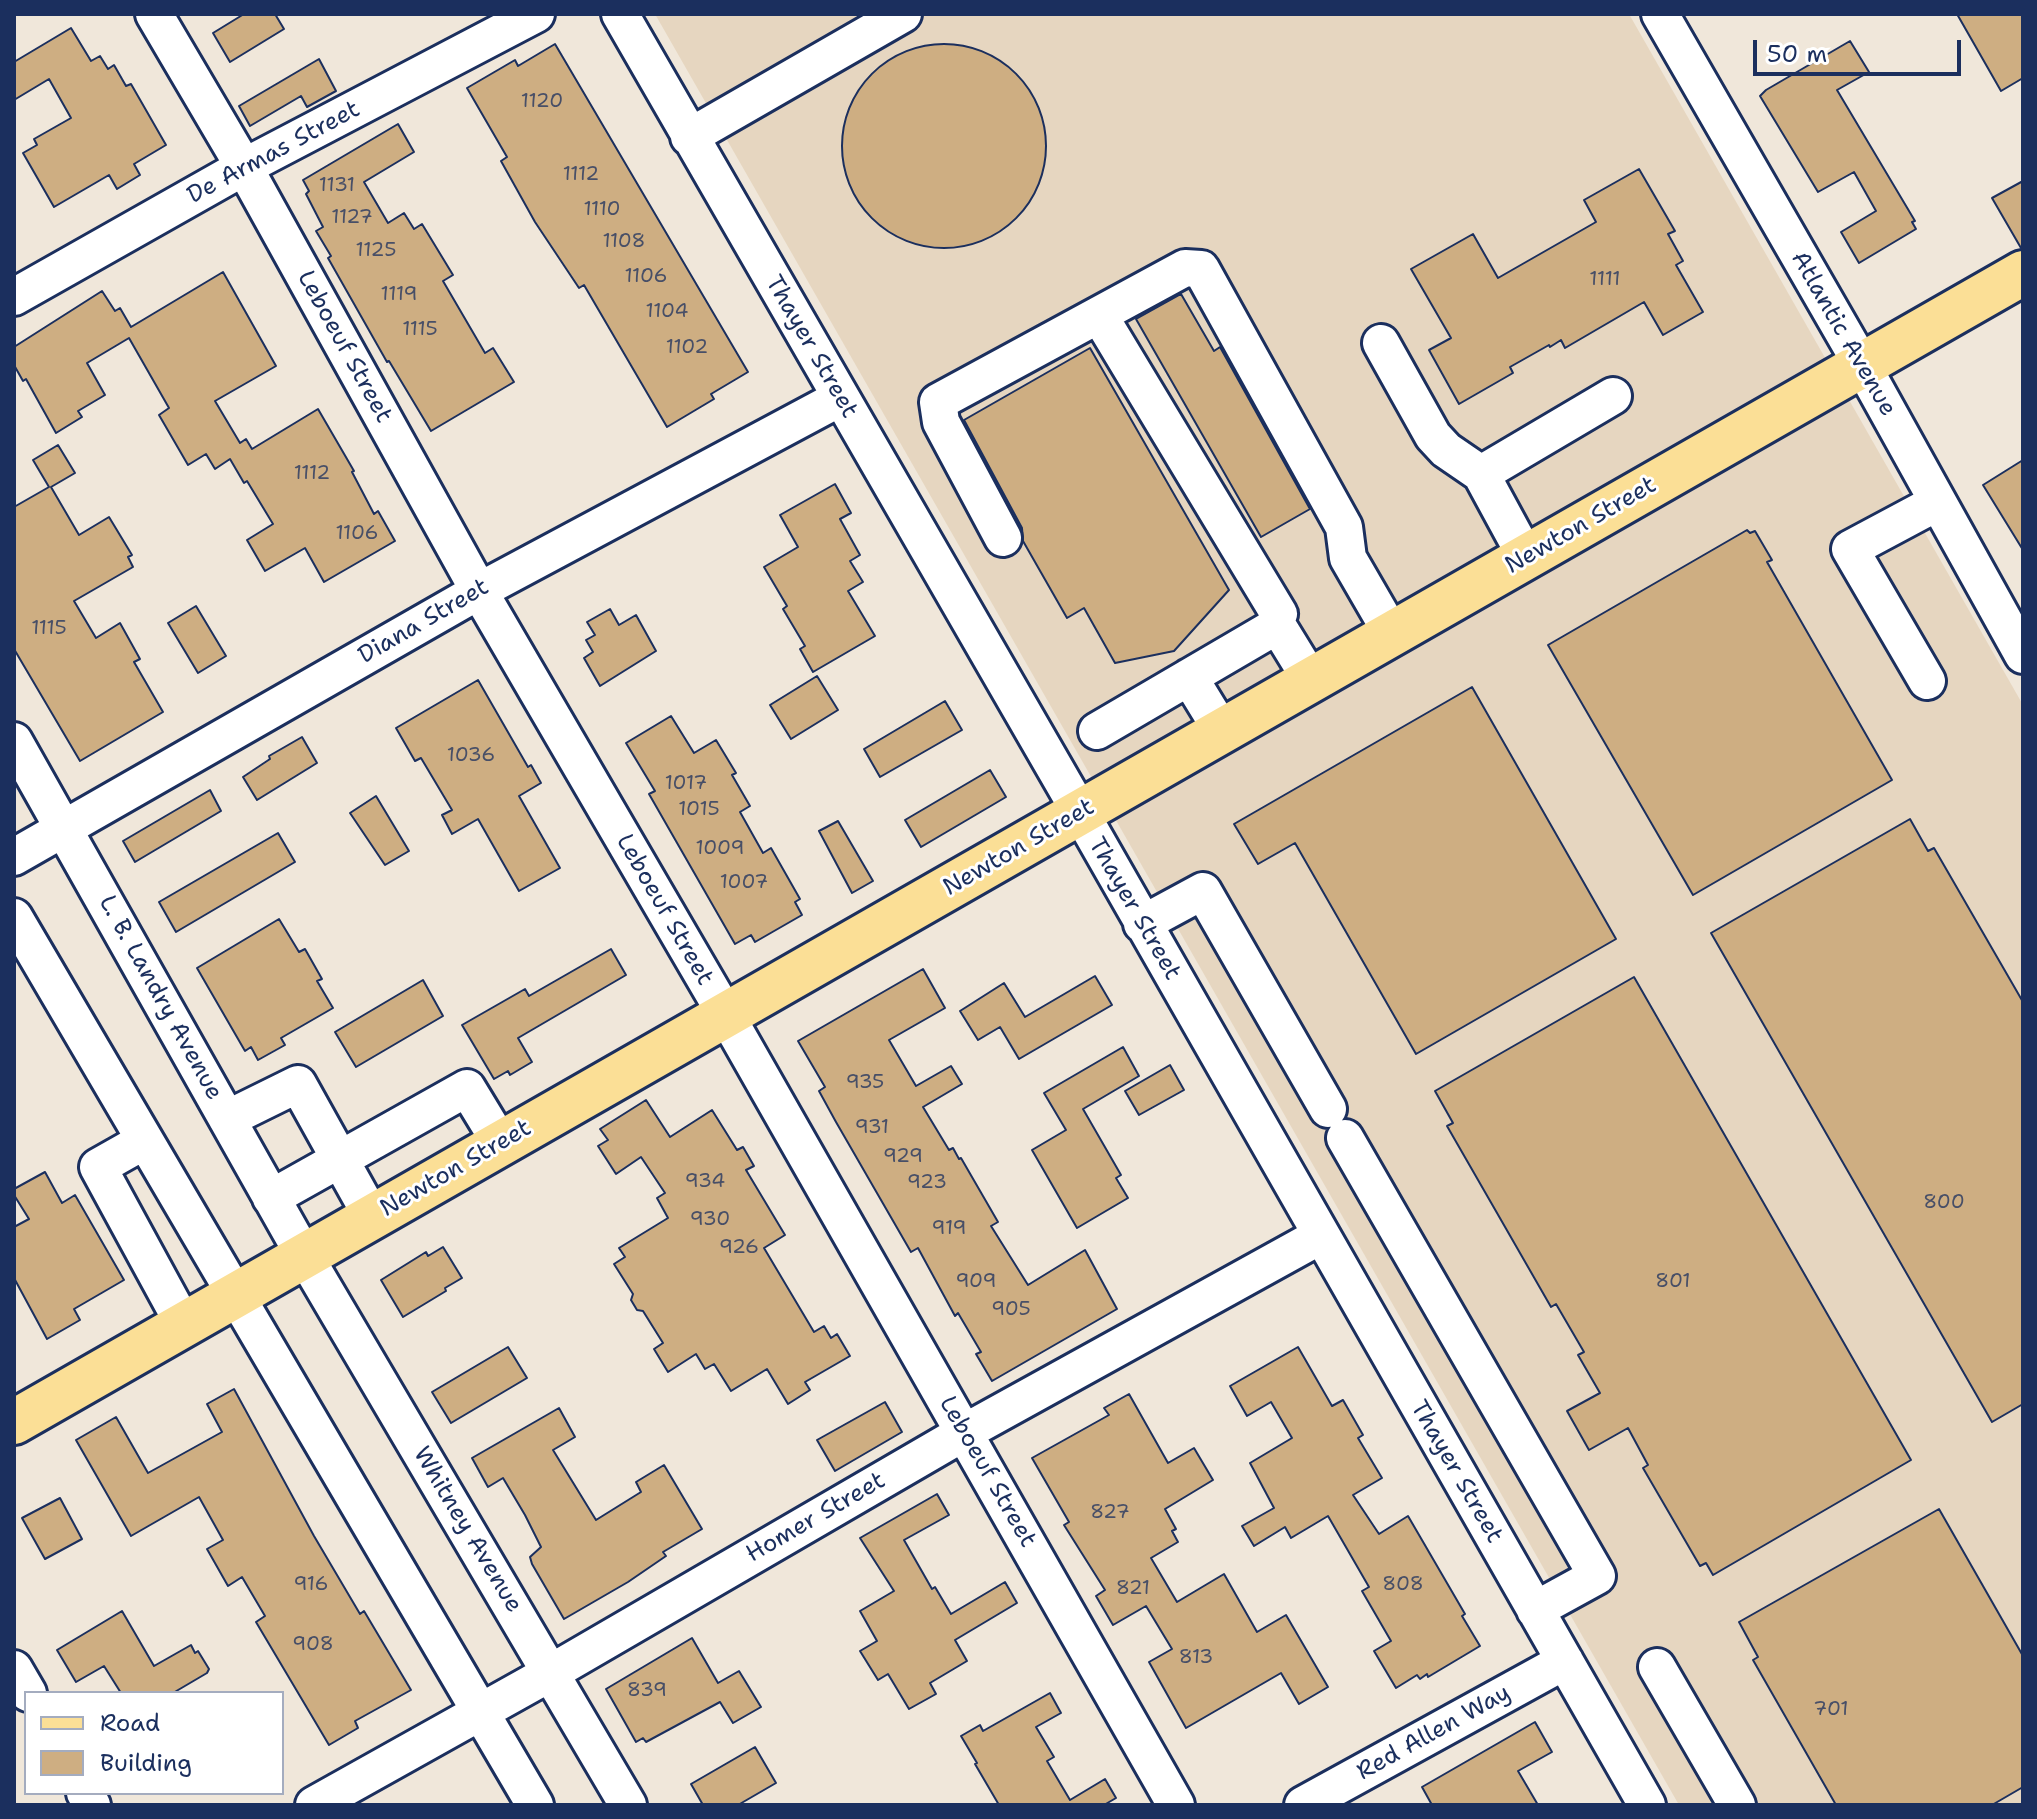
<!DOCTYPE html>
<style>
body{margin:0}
#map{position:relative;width:2037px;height:1819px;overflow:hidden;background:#f0e7da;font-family:"Shantell Sans",sans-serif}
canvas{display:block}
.frame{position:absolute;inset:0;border:16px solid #1b2f5e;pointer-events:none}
.legend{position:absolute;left:24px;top:1691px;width:260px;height:104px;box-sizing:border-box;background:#fff;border:2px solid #a4acbf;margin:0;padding:10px 14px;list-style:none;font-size:24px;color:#1b2f5e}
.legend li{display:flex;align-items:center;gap:16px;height:40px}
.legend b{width:40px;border:2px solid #a4acbf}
.scale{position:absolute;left:1753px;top:40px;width:208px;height:36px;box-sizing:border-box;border:4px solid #1b2f5e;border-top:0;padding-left:10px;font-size:24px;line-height:28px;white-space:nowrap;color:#1b2f5e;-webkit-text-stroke:6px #fff;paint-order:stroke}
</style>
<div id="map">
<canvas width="2037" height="1819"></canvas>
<div class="frame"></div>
<ul class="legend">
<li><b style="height:10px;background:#fbdf96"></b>Road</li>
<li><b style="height:22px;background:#ceae82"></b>Building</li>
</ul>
<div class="scale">50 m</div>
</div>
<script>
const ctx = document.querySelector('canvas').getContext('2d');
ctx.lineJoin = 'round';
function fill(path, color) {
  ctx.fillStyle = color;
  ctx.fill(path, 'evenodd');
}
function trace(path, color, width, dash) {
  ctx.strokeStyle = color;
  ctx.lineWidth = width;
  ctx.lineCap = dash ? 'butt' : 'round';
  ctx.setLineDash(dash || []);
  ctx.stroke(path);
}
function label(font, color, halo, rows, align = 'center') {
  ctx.font = font + ' "Shantell Sans",sans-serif';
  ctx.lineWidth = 6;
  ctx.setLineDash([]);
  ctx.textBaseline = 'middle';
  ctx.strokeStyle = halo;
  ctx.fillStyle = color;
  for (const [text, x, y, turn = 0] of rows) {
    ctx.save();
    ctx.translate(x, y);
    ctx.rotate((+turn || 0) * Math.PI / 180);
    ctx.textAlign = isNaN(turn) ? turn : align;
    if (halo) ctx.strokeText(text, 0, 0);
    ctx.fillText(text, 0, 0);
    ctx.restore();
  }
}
const built = new Path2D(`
 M655,14H1629L2023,705V1805H1679Z`);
const building = new Path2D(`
 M244,14H275L284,29L230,62L213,33Z
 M1957,14H2023V78L2001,91Z
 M71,28L91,61L100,56L108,69L114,65L126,86L131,84L166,145L134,164L140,175L117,189L109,175L54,207L23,153L37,145L34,139L71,118L49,79L14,100V62Z
 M1850,41L1869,72L1837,90L1915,221L1912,222L1916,229L1859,263L1841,232L1876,211L1854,172L1818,192L1760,96L1766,90Z
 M555,44L748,372L711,394L714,399L667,427L584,285L579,288L535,222L501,161L507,157L467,88L515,60L518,66Z
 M842 146a102 102 0 1 1 204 0a102 102 0 1 1-204 0Z
 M319,59L336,91L307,107L301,96L250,126L239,106Z
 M398,124L414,152L364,182L388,223L404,213L414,229L422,224L453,275L443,281L485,353L493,348L514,382L431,431L389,361L387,362L328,258L331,256L316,231L323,227L306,194L309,191L303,180Z
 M1639,169L1675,231L1668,234L1683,261L1676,265L1703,312L1663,335L1644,302L1565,348L1561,340L1550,347L1549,345L1510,367L1513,373L1459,404L1429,350L1451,338L1411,269L1473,234L1498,278L1596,222L1584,200Z
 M2023,181V248H2021L1992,198Z
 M223,272L276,366L215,401L240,443L246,439L252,449L318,409L354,471L352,472L374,514L378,511L395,541L324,582L305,548L265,571L247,540L273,524L247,481L244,483L230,459L215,469L206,454L188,465L159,415L169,408L129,338L87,363L105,395L78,411L82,417L56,433L26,379L23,381L14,365V347L102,291L115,311L120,308L131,327Z
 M1181,294L1214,351L1220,347L1310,509L1261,537L1136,319Z
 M1090,348L1229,590L1174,651L1115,663L1084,608L1067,618L1023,541L1022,528L964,420Z
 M58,445L75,473L51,487L79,535L109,517L132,555L128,557L133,567L74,601L96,638L120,623L140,659L134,662L163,712L80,761L14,649V507L49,487L33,460Z
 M2023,460V550L1983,485Z
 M835,484L851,513L840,519L860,555L850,561L863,582L848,591L875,636L813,672L800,649L805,646L783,609L787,606L764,567L798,547L780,515Z
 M1747,530L1750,533L1755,531L1772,560L1767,562L1892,780L1693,895L1548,645Z
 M196,606L226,656L198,673L168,623Z
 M610,609L619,625L636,615L656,651L600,686L584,658L593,652L586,640L595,635L587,622Z
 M817,676L838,710L791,739L770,705Z
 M478,680L528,767L531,765L541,783L519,796L560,868L519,891L478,819L452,834L442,815L452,810L421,758L415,761L396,728Z
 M1472,687L1616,939L1416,1054L1295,843L1258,864L1234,824Z
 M945,701L962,730L880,777L864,749Z
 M671,716L694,753L716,740L736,773L732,775L750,806L740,812L763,853L771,848L800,899L795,902L802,915L755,942L751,935L735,944L649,794L655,791L626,743Z
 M302,737L317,763L257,800L243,777L270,759L269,756Z
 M990,770L1006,797L921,847L905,820Z
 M210,790L221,811L135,862L123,841Z
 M376,796L409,851L385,865L350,813Z
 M1910,819L1928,851L1934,848L2023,1002V1404L1992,1422L1711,933Z
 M838,821L873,881L852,893L819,831Z
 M278,833L295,862L176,932L159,902Z
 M279,919L299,952L305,949L322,979L317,981L333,1008L281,1038L285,1045L258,1060L251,1047L245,1051L197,968Z
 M611,949L626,975L518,1038L532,1062L510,1075L508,1071L494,1079L462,1025L525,989L529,996Z
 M923,969L945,1008L889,1040L916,1086L951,1066L962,1084L923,1107L949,1150L953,1148L959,1159L961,1158L998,1222L991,1226L1028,1285L1085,1250L1117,1309L992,1381L976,1354L981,1352L958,1313L955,1316L918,1248L911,1252L836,1122L819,1091L825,1087L798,1041Z
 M1095,976L1112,1005L1019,1059L1000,1027L978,1040L960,1011L1004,983L1025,1017Z
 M1634,977L1911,1460L1713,1575L1706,1563L1700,1566L1643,1468L1648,1465L1628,1428L1589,1450L1567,1411L1600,1393L1578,1355L1584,1352L1556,1304L1551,1307L1493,1206L1447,1126L1453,1123L1435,1091Z
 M423,980L443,1016L356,1067L335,1032Z
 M1123,1047L1139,1076L1083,1109L1121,1175L1116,1178L1128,1198L1077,1228L1032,1150L1066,1130L1044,1093Z
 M1170,1065L1184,1090L1139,1115L1125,1091Z
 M646,1100L670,1137L712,1110L737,1150L743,1147L754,1166L746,1170L785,1235L764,1248L814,1332L824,1326L831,1338L837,1334L850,1356L805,1382L810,1390L788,1404L767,1369L731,1391L714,1364L705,1369L696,1354L668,1372L654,1349L663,1343L643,1311L637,1310L631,1300L633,1294L614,1264L625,1257L619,1248L668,1218L657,1198L665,1193L641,1157L616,1174L598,1146L608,1140L600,1129Z
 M45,1172L62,1203L75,1195L124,1280L74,1309L80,1320L47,1339L14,1278V1227L29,1219L14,1195V1189Z
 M443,1247L462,1278L445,1288L446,1291L403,1317L381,1280L426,1252L428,1256Z
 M508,1347L527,1378L451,1423L432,1392Z
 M1298,1347L1332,1406L1343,1400L1363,1435L1358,1438L1382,1478L1353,1495L1379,1534L1408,1516L1465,1614L1462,1616L1480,1646L1428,1677L1427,1674L1420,1679L1417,1675L1396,1688L1374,1651L1391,1641L1362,1591L1369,1587L1328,1516L1291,1538L1285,1527L1254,1546L1242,1526L1274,1508L1250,1463L1292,1438L1271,1402L1247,1416L1230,1386Z
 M234,1389L314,1536L360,1614L364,1611L411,1690L355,1721L358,1728L329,1745L256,1622L265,1616L242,1577L228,1586L207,1549L223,1540L199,1497L131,1536L76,1440L116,1417L148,1473L222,1432L207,1404Z
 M1129,1394L1168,1463L1194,1448L1213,1480L1165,1509L1176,1529L1172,1531L1178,1542L1151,1558L1177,1602L1224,1574L1257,1632L1286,1615L1328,1687L1299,1704L1281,1673L1186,1728L1149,1662L1172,1649L1146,1606L1113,1625L1096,1596L1105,1590L1064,1525L1069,1522L1032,1458L1109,1415L1104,1408Z
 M885,1402L902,1432L835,1471L817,1440Z
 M559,1408L575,1437L553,1450L596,1520L641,1492L636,1482L664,1465L702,1529L663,1552L666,1556L628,1582L564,1619L532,1564L530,1557L541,1547L525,1515L503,1478L488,1487L472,1458Z
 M937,1494L949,1515L904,1540L932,1589L935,1587L951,1614L1005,1582L1017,1603L955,1640L967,1661L930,1683L936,1694L909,1709L888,1674L878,1680L860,1651L877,1641L860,1611L894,1591L860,1538Z
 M60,1498L82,1539L45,1559L22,1518Z
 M1939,1509L2023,1656V1787L1992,1805H1836L1753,1660L1758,1657L1739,1622Z
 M122,1611L154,1666L191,1645L195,1653L198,1651L209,1669L207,1673L173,1693H121L104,1666L76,1682L57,1650Z
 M692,1638L718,1683L739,1671L761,1707L733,1723L720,1702L646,1742L643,1738L636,1742L606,1689Z
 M1050,1693L1061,1713L1036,1727L1054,1757L1047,1761L1070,1800L1105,1779L1116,1798L1104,1805H999L975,1764L977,1763L961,1736L980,1725L983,1731Z
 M1535,1722L1552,1752L1518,1771L1538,1805H1432L1422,1787Z
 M755,1747L776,1783L738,1805H703L691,1784Z`);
const minor = new Path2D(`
 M154,14L244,167L479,591L726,1015L1176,1805
 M620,14L1068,791L1647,1805
 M1660,14L1862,365L2023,655
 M689,137L903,14
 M14,297L244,167L536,14
 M1381,343L1433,436L1446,450L1481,474L1526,557
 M1481,474L1613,396
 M1003,538L941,422L938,402L1185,268L1201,269L1344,527L1348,558L1392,634
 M1276,623L1311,680
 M1189,677L1222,731
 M1927,681L1850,549L1938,502
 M1097,731L1273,628L1279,614L1099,315
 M14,741L293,1236L628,1805
 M14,857L479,591L840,398
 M14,917L535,1805
 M1142,924L1203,891L1328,1109
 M227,1119L298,1084L372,1217
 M1345,1138L1597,1576L1535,1610
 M144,1141L98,1167L184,1325
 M271,1198L467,1088L501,1144
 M1657,1667L1737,1805
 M14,1669L28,1693
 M85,1793L92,1805
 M314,1805L552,1672L965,1432L1320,1236
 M1303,1805L1565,1661`);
const major = new Path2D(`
 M14,1422L2023,273`);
const numberNames = [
 ["1120",542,102],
 ["1112",581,175],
 ["1131",337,186],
 ["1110",602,210],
 ["1127",352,218],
 ["1108",624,242],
 ["1125",376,251],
 ["1106",646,277],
 ["1111",1605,280],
 ["1119",399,295],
 ["1104",667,312],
 ["1115",420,330],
 ["1102",687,348],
 ["1112",312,474],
 ["1106",357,534],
 ["1115",49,629],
 ["1036",471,756],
 ["1017",686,784],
 ["1015",699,810],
 ["1009",720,849],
 ["1007",744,883],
 ["935",865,1083],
 ["931",872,1128],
 ["929",903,1157],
 ["934",705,1182],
 ["923",927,1183],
 ["800",1944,1203],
 ["930",710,1220],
 ["919",949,1229],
 ["926",739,1248],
 ["909",976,1282],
 ["801",1673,1282],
 ["905",1011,1310],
 ["827",1110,1513],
 ["916",311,1585],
 ["808",1403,1585],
 ["821",1133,1589],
 ["908",313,1645],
 ["813",1196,1658],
 ["839",647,1691],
 ["701",1831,1710]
];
const streetNames = [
 ["De Armas Street",274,153,-28],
 ["Atlantic Avenue",1843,334,60],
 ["Leboeuf Street",344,347,61],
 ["Thayer Street",811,347,60],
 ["Newton Street",1581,526,-30],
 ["Diana Street",424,622,-30],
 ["Newton Street",1019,848,-30],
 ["Thayer Street",1134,909,60],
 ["Leboeuf Street",664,910,60],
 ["L. B. Landry Avenue",160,998,61],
 ["Newton Street",456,1169,-30],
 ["Leboeuf Street",987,1472,60],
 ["Thayer Street",1456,1472,60],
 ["Homer Street",816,1518,-30],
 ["Whitney Avenue",467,1530,59],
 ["Red Allen Way",1434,1733,-29]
];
fill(built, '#e6d6c0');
fill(building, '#ceae82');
trace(building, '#1b2f5e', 2);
trace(minor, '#1b2f5e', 42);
trace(major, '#1b2f5e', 50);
trace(minor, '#fff', 36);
trace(major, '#fbdf96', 44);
label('20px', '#484f67', null, numberNames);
label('24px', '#1b2f5e', '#fff', streetNames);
</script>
